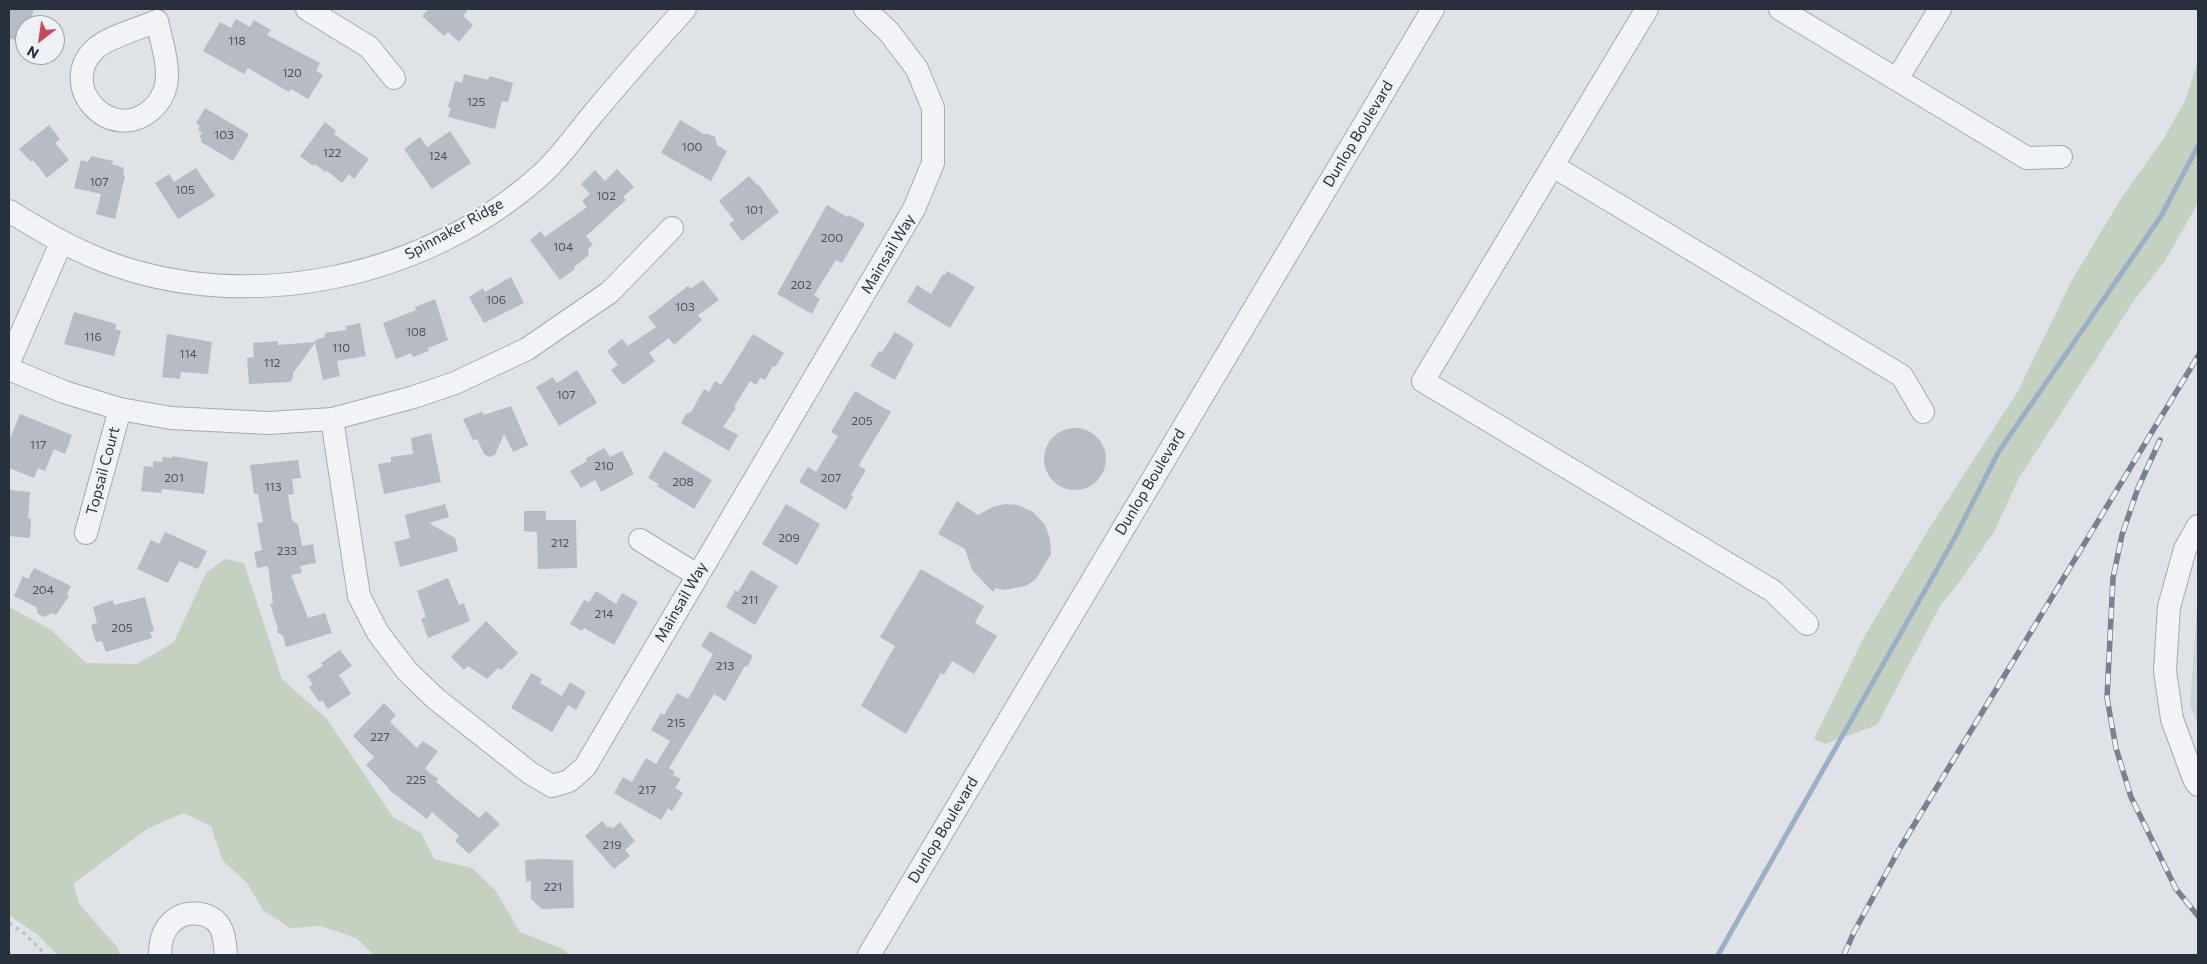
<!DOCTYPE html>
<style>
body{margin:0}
#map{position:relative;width:2207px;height:964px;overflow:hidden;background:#dfe2e7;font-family:Commissioner,sans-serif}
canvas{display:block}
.frame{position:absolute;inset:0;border:10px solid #29303d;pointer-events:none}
.north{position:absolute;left:15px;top:15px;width:50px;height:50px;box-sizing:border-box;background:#eef1f5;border:1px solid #9fa4ab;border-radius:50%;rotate:210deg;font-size:14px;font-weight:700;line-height:20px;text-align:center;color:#29303d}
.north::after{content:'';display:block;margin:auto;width:18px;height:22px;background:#c64a59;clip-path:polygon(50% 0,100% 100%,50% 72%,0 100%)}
</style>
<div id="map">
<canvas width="2207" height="964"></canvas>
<div class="frame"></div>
<div class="north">N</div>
</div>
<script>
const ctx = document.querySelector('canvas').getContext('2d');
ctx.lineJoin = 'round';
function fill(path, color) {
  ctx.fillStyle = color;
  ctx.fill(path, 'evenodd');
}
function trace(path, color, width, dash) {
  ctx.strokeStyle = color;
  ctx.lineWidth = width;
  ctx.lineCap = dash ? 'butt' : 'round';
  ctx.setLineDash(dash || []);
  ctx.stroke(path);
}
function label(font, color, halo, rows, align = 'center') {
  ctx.font = font + ' Commissioner,sans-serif';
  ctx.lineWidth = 5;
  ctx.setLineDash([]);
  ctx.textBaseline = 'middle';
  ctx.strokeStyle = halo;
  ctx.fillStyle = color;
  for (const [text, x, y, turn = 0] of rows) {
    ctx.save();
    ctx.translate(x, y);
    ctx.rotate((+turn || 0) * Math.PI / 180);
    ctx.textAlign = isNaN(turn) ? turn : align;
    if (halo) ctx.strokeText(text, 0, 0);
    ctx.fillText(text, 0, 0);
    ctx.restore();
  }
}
const built = new Path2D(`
 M2198,593V724L2190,706Z`);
const green = new Path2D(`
 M2198,61V203L2165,261L2135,299L2019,478L1994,532L1960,581L1940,606L1877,725L1825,744L1814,739L1864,637L1930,527L2018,391L2072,280L2122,197L2164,138L2185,101Z
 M225,559L244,563L282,679L327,719L393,817L421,833L434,859L472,868L495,890L520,932L561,948L569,955H374L356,938L321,926L290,928L263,910L247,883L222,860L211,826L183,813L147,829L73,884L80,905L117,947L120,955H57L38,935L9,915V607L50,629L86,663L137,664L174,642L206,573Z`);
const stream = new Path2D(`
 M1718,955L1953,541L1999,451L2161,216L2198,146`);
const building = new Path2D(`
 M9,9H34L29,25H25V43L9,38Z
 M429,9H468L463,16L473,25L459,42L448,32L444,36L422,16Z
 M236,19L250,27L254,20L271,30L267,35L320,63L316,71L323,75L308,99L291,89L289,92L248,68L244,74L203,51L220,22L231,28Z
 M464,74L488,80L490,76L513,83L508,102L502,101L495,129L448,117L451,108L448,107L455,81L462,83Z
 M205,108L249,134L233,161L201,142L202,139L199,137L202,133L198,130L200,126L196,123Z
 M680,120L704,134H708L715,137L717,145L727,151L711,181L661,153Z
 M325,122L336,131L334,134L369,159L354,179L349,174L342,183L327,171L325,172L315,164L313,166L300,156Z
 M49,125L60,139L55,143L69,160L47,178L33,160L31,162L19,149Z
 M450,131L471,163L432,189L404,149L420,137L427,147Z
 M91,156L113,161L112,164L124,168L123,175L125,176L115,219L96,214L101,194L74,188L81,160L88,162Z
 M196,168L215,196L178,219L155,183L169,174L174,182Z
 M617,169L634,187L623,197L626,200L586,236L593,245L588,249L589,255L574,267L575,269L560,280L530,240L541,231L545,237L587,207L582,201L590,194L581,184L595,170L605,181Z
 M749,176L757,185L758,184L779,212L742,241L729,224L734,220L719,201Z
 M827,205L847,217L849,215L865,224L842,263L836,260L814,295L820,299L812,314L777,294Z
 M947,271L975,287L950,328L907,302L917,285L931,294L943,274L945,275Z
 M511,277L524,303L484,323L469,297L483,288L485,292Z
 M703,280L719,300L698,315L702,320L674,345L669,338L649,353L655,361L623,385L611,370L618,365L607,351L622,339L628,346L656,327L648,317L688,286L690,289Z
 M435,299L448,340L428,348L429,351L413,357L411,353L396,359L383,323L416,310L415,307Z
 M74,312L116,324L115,329L121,331L114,356L64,344Z
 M360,323L366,356L337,361L340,376L323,380L315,343L293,373V377L290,382L249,384L247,358L254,357L253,343L278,341V345L315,342V340L325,337V333L346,330V326Z
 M895,332L914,344L895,380L870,366L879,351L882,352Z
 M167,334L212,342L208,374L181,372L180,379L162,377Z
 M753,334L784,353L775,367L773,366L765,380L760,378L756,385L750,381L734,407L736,408L723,427L738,435L729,451L681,423L686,414L691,412L704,389L709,392L715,381L721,385Z
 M577,370L597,403L559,426L536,387L553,377L557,383Z
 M855,391L891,412L860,463L859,466L866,470L851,495L853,497L846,510L799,482L808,467L816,472L838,436L831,432Z
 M511,406L528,445L513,452L504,434L495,455L489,457L484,454L477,439L473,440L463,419L482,412L484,415Z
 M20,414L72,435L65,454L54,449L45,471L38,468L34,478L9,468V441Z
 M1044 459a31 31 0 1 1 62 0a31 31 0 1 1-62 0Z
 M431,433L441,482L384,494L378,464L391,462V457L413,454L411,438Z
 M604,448L610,457L622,451L634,474L601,492L595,480L581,488L570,471L587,461L585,459Z
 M664,451L712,480L694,509L657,486L659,484L648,478Z
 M172,456L208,462L204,494L162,489L161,493L141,491L144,466L153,467V461L162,462L163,457L172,458Z
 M298,460L301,478L292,479L294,494L288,495L292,520L298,525L302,546L313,544L316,563L300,566L302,573L291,575L308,618L325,613L332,633L286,647L283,636L277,632L278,629L270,604L273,603L268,566L257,568L254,552L262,550L257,523L263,522L258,494H254L250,465Z
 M9,490L30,492L28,518L31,519L30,538L9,536Z
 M957,501L978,515L993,507L1005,504L1018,505L1033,512L1045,525L1050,539L1051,554L1036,579L1026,586L1004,590L995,588L993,592L972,570L965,549L938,534Z
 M445,504L449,517L429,523L455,538L458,551L400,567L394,542L410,538L405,515Z
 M786,504L820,524L797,565L762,544Z
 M524,511H546V520H576L577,568L538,569L537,532L524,531Z
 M165,532L207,551L198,569L179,561L168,583L137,569L151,540L159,544Z
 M34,568L71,586L67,594L69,596L56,615L53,613L43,617L38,614L36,607L14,596L23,576L28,579Z
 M921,569L984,606L975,623L997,636L974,674L952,661L944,675L941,673L906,734L861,706L895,646L880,637Z
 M751,570L778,586L755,625L726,607L735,590L738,592Z
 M448,578L459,605L464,603L470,621L428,638L421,619L426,617L417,591Z
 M596,591L616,604L622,593L638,602L614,645L584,628L582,631L570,624L584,600L589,602Z
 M145,597L154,631L150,632L152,638L106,652L102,641L96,642L91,625L97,623L93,607L113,600L114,605Z
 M486,621L518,653L501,670L498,668L487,679L468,666L464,670L451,657Z
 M710,631L753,656L747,667L745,666L725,701L714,694L669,768L675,772L673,775L681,779L675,788L683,793L672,811L668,808L661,820L614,793L623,777L632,782L646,758L656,764L670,741L651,730L661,713L664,715L677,693L688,699L713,654L701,646Z
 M340,650L352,666L339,675L351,694L328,709L322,700L319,702L309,687L313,684L307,676L323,666L321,663Z
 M531,673L542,679L540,683L562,696L570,682L586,692L576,710L568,705L552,732L511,708Z
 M384,703L396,715L390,722L417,748L423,741L438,751L425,769L438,779L436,782L479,818L486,811L500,824L469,854L455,841L459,836L432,812L427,819L388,789L389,788L366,765L374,757L353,736Z
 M602,821L608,828L610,826L612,829L620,822L635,841L625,850L630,856L614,869L585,836Z
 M543,859L573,860L574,908L542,909L531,899V881L526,882L525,860Z`);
const path = new Path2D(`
 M9,923L25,934L46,955`);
const minor = new Path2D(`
 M307,9L369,47L394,78
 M1647,9L1423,381L1773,591L1807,624
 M1780,9L2027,158L2061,157
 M157,21C161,41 170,65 166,85C164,95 158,104 151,110C111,145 56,86 95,49C108,37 141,28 157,21Z
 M1897,79L1940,9
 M1553,166L1902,376L1923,412
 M9,211C40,230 70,248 104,261C249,317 430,277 544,172C562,155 577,133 593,114C623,78 654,43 685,9
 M9,362L61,243
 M9,369L64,392L120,409L171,418L268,423L332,419L414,397L455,383L527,349L610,292L672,228
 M332,419L359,596L378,633L407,671L436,699L530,773L552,786L569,781L585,767L914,209L933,163V108L917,69L889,32L865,9
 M2198,526L2185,549L2169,607L2165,671L2172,719L2194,779L2198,785
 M86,533L120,409
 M640,540L697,575
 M160,955C160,944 162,931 171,923C183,910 208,910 219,925C225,934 225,946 226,955
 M869,955L1433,9`);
const rail = new Path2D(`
 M2160,440L2138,488L2122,535L2113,578L2107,698L2116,748L2131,797L2176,889L2198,916
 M1844,955L1854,932L1900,848L2198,356`);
const numberNames = [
 ["118",237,41],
 ["120",292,73],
 ["125",476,102],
 ["103",224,135],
 ["100",692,147],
 ["122",332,153],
 ["124",438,156],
 ["107",99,182],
 ["105",185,190],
 ["102",606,196],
 ["101",754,210],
 ["200",832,238],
 ["104",563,247],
 ["202",801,285],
 ["106",496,300],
 ["103",685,307],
 ["108",416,332],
 ["116",93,337],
 ["110",341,348],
 ["114",188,354],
 ["112",272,363],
 ["107",566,395],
 ["205",862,421],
 ["117",38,445],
 ["210",604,466],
 ["201",174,478],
 ["207",831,478],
 ["208",683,482],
 ["113",273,487],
 ["209",789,538],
 ["212",560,543],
 ["233",287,551],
 ["204",43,590],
 ["211",750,600],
 ["214",604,614],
 ["205",122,628],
 ["213",725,666],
 ["215",676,723],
 ["227",380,737],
 ["225",416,780],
 ["217",647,790],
 ["219",612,845],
 ["221",553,887]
];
const streetNames = [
 ["Dunlop Boulevard",1358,134,-59],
 ["Spinnaker Ridge",454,229,-29],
 ["Mainsail Way",888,254,-59],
 ["Topsail Court",103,471,-75],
 ["Dunlop Boulevard",1150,482,-59],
 ["Mainsail Way",681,602,-60],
 ["Dunlop Boulevard",943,830,-59]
];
fill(built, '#cdd1d9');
fill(green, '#c4d1c1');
trace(stream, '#9cafc6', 5);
fill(building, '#b6bbc4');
trace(minor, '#a5a9b1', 24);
trace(path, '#bdc0c6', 3, [4, 4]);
trace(minor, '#f1f3f6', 22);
trace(rail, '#798190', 5.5);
trace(rail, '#eef1f5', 4, [11]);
label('12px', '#4c535f', null, numberNames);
label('15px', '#29303d', '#eef1f5', streetNames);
</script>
